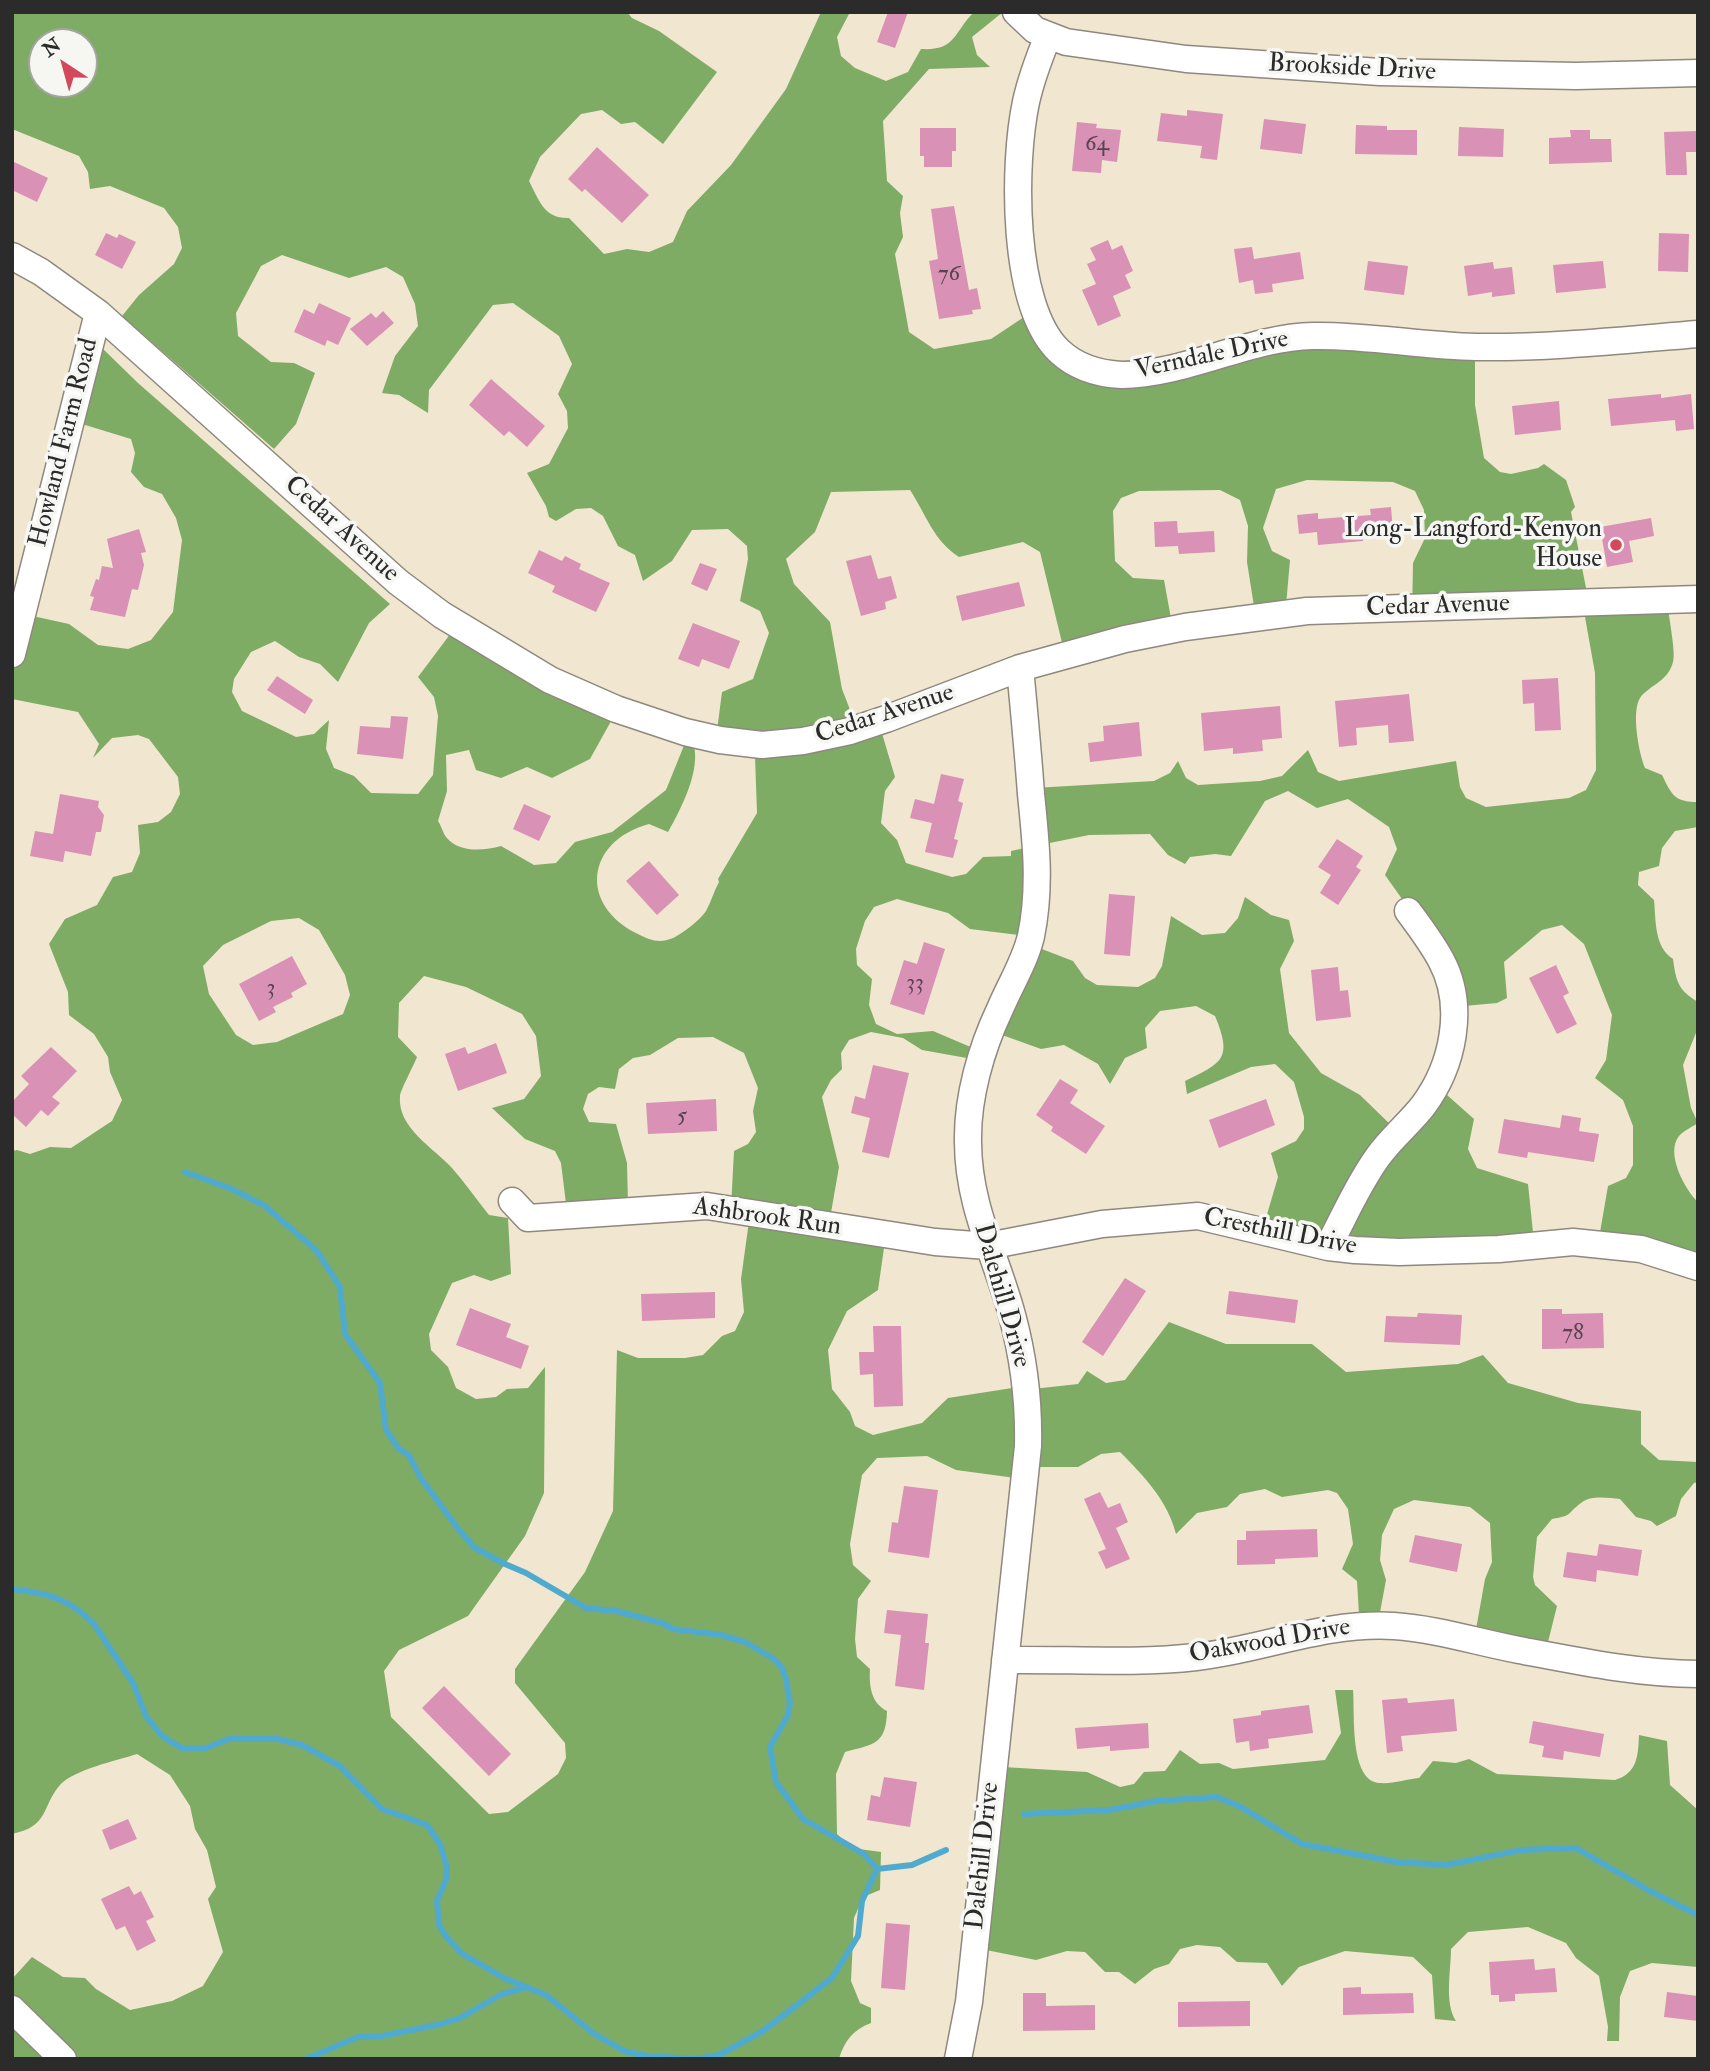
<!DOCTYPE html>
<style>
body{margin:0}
#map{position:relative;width:1710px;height:2071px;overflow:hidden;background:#f1e6d0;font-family:"IM FELL Double Pica",serif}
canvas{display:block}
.frame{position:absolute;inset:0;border:14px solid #2b2b2b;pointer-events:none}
.north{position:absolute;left:28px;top:28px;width:70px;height:70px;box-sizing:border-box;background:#f6f6f2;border:2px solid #a5a5a2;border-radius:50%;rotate:324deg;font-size:19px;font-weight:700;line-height:28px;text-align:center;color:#2b2b2b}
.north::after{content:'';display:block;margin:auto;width:24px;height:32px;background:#d1495b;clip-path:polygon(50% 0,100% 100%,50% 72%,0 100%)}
</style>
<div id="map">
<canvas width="1710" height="2071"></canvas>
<div class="frame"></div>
<div class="north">N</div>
</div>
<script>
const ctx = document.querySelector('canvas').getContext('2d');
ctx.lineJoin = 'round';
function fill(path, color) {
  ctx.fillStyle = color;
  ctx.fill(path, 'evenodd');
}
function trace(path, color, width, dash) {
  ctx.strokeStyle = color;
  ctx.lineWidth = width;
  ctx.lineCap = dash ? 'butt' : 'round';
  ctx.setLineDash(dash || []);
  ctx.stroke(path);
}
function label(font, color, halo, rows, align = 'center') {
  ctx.font = font + ' "IM FELL Double Pica",serif';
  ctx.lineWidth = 7;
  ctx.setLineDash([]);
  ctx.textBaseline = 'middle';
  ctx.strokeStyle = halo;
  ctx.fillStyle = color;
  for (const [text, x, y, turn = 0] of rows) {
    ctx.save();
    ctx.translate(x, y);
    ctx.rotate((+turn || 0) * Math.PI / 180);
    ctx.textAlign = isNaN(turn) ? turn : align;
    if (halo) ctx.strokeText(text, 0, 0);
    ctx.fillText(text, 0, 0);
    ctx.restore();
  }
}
const forest = new Path2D(`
 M12,12H627L632,18L659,31L717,72L663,144L635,122L621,124L602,110L581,114L540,157L529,181C539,200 544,219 569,218L604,254L627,249L649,252L673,242L687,211L731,165L786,89L821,12H850L837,37L841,56L855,68L886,81L908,72L921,49C956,51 953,33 974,12H1003L972,37L977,55L990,67L929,69L883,121L887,181L903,196L900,213L903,237L895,254L909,332L934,349L991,339L1033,311L1103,381L1289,348L1315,347L1475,358V405L1484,458L1500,472L1511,474L1538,468L1544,464L1566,480L1575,507L1571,512L1591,613L1668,607C1669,619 1676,653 1673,662C1668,682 1648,686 1640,698C1631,712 1639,754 1645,768L1662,775C1672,795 1674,802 1698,802V827L1675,831L1662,848L1659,866L1639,872L1638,885L1654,900C1656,920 1654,947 1673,959C1676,981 1678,990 1698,1002V1028L1683,1065L1691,1108L1698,1123C1692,1127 1683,1131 1679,1136C1665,1153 1685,1190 1698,1202V1267L1599,1238L1608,1186L1626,1178L1633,1165V1126L1623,1100L1595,1078L1606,1060L1612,1015L1584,944L1562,925L1542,930L1504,962L1507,998L1497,1003L1453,1007L1407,906L1385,875L1397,849L1389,827L1348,799L1317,808L1288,791L1265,801L1231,856L1215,854L1190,857L1185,864L1168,855L1150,834L1089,835L1035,846L1027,936L970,929L948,913L897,899L874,907L865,921L856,949L857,965L872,979L869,1005L876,1024L897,1034L933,1031L980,1051L978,1060L922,1050L903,1038L871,1032L849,1040L841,1053L842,1069L831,1080L822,1097L839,1167L829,1224L885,1241L878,1290L847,1311L828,1350L832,1389L850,1412L855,1426L873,1435L922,1423L948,1398L1025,1386L1033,1389L1078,1384L1087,1371L1106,1383L1125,1380L1169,1322L1226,1344H1312L1346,1372L1458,1364L1483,1355L1508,1383L1578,1403L1641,1411V1444L1659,1460L1698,1462V1482L1694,1483L1681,1499L1676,1516L1657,1526L1651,1521L1636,1517L1620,1499C1608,1498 1591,1495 1581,1503C1565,1515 1574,1515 1552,1519L1537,1537L1533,1577L1535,1585L1557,1606L1544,1658L1475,1635L1485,1579L1492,1562L1490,1523L1470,1507L1414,1500L1394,1509L1382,1535L1380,1560L1386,1580L1376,1634L1360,1631L1357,1581L1342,1569L1353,1544L1348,1509L1337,1493L1328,1490L1282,1497L1265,1489L1240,1494L1227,1507L1197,1513L1176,1534C1168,1501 1143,1475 1120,1452L1101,1454L1078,1467H1027L1023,1479L956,1470L927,1456L877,1458L862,1475L850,1544L853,1565L871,1581L858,1599L855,1639L857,1657L870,1669C869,1686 871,1703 887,1711C886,1745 874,1744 845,1752L836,1774L837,1834L852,1848L881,1852L880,1890L863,1897L854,1918L851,1981L860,2003L871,2008V2023C854,2029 844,2041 839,2059H12V1979L32,1957L63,1977L85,1978L96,1989L130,2010L172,2001L203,1986L223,1952L208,1899L216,1887L207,1850L195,1829L190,1806L170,1775L137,1754C116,1761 75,1769 60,1785C41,1807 50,1826 12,1834V1151L17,1150L30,1154L50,1147L71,1148L112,1121L122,1100L110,1072L108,1057L94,1034L69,1015L68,992L49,944L65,919L97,905L113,877L132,872L140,853L138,825L158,822L171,812L180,794L178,777L149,739L138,735L112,738L93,758L99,744L78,712L12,699V664L28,615L69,624L98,645L128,649L151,640L173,612L182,540L176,518L162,494L144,487L131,472L135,453L131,439L82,424L101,347L138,383L390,604L369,623L338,682L320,664L299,657L275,641L251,652L234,679L232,692L242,711L296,737L314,734L329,720L326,749L334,768L354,776L371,793L418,794L433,775L438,716L434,697L418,677L454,629L611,715L610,723L590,759L552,778L527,767L501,778L476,770L469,750L446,755L447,791L438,821C441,825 443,833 446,837C459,853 483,851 501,846L534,865L556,863L575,842L612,832L666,790L685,743L693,742C702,769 681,809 668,832L649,824C586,841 578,905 638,934C650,940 659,944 673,938C682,934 700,920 706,911C711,902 714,891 719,882L718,879L757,813L755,756L715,746L722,692L753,679L769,633L760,611L740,601L748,559L747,546L728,529L692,530L672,561L643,581L635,555L618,546L603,516L591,508L576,509L556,521L549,517L546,506L527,473L549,464L568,428L567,411L558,394L572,364L559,336L513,303L493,305L429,390L428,413L399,395L382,393L395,356L418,326L415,304L403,277L386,267L349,278L282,255L261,266L236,313L238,336L271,362L294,363L315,373L296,424L274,449L122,316L139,295L174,264L182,248L178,227L164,208L110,186L90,189L88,172L79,156L12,129ZM42,42H84V84H42ZM1307,480L1393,482L1415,491L1424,510L1425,538L1413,563L1412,616L1531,619L1585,617L1595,673L1596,770L1586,790L1569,798L1486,807L1466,798L1460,787L1456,761L1339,781L1318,772L1308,750L1282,776L1260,781L1198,785L1186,778L1178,761L1170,773L1154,781L1034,788V846L1011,851V856L983,857L966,874L952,877L906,863L897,840L881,823L885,791L895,777L881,730L859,733L842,689L830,622L794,584L786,559L815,532L831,492L910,490C927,516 933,540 959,557L1023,542L1040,552L1065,655L1174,635L1164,580L1133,578L1115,561L1113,511L1121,498L1139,491L1220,490L1240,500L1248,526L1247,562L1256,619L1285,617L1290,560L1272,551L1263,528L1276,489ZM299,918L319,930L345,975L350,995L343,1014L277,1042L253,1045L236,1035L209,994L203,966L223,945L271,921ZM424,976L466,987L522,1014L536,1036L541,1076L524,1099L492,1108L525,1139L555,1151L561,1163L567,1212L628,1205L627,1163L616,1124L589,1122L583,1109L588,1094L599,1087L615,1089L619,1069L633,1058L650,1055L678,1038L713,1037L744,1053L758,1088L753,1111L756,1132L748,1144L734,1151L731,1208L750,1214L741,1279L744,1312L735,1331L722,1336L703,1355L685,1358H638L617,1350L613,1511L585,1572L515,1669V1683L565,1743L566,1758L558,1774L508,1812L489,1814L391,1717L384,1671L399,1650L468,1616L525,1536L544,1493L545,1367L528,1388L507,1389L496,1397L476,1399L456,1388L448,1367L431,1350L429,1334L452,1283L474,1275L491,1281L511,1274L508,1218L489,1215C477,1200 465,1183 452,1168C434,1148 397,1128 400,1096C400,1091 414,1065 417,1057L398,1037L399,1003Z
 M1245,897L1271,915L1289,920L1294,941L1280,969L1289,1033L1321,1073L1360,1095L1395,1129L1438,1087L1474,1119L1468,1149L1477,1168L1528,1184L1534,1242L1412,1250L1263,1228L1278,1177L1271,1153L1296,1141L1304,1129V1117L1294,1082L1275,1064L1251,1067L1187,1094L1185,1081C1222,1063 1233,1059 1215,1016L1196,1006L1160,1011L1145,1028L1147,1048L1125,1058L1110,1084L1098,1064L1064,1045L1041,1049L991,1031L1034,946L1073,961L1085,978L1097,985L1138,987L1155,978L1162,966L1171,916L1202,935L1225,933L1238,918Z
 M1335,1690H1353C1355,1713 1349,1782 1380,1783C1393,1784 1407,1779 1419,1778L1433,1761L1456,1763L1469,1759L1497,1774L1615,1780C1638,1773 1638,1755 1639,1735L1667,1741L1670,1785L1698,1810V1967L1652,1963L1630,1971L1620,1997L1619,2041H1607L1608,2027L1599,1976L1576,1958L1566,1943L1528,1927L1468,1932L1451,1949C1451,1970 1444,2003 1456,2021L1435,2019L1432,1975L1413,1957L1345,1951L1299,1967L1282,1986L1267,1963L1237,1962L1220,1947L1197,1945L1180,1949L1169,1964L1154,1969L1135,1984L1119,1972H1105L1085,1952L1067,1951L1036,1960L981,1949L1003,1767L1087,1772L1120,1787L1134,1784L1144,1772L1165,1771L1180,1750L1200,1764L1219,1763L1233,1769L1325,1760L1341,1733Z`);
const stream = new Path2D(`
 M185,1172L232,1189L265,1206L317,1251L340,1287L345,1334L380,1383L386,1430L399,1449L409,1455L420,1477L459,1530L475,1548L505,1564L526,1573L586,1608L616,1611L662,1623L673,1629L721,1635L745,1642L774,1659L782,1668L786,1679L790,1703L788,1715L770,1747L776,1782L803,1819L864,1854L877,1869
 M12,1589C46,1593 69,1598 94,1624L133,1683L146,1716L161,1735L171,1742L182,1748H206L229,1739H278L302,1745L340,1766L382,1809L427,1825L440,1844L447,1867L446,1880L437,1901L439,1925L445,1935L461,1953L504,1978L546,1995L593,2033L624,2051L647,2056L696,2059L719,2055L763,2031L832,1978L858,1936L862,1901L877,1869L912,1865L946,1850
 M1024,1814L1109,1810L1157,1801L1217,1797L1241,1807L1302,1844L1397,1862L1446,1865L1521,1850L1576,1848L1650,1891L1698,1915
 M306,2059L358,2037L382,2036L441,2024L460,2018L502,1994L527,1987`);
const building = new Path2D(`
 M888,12H908L895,48L877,42Z
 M1187,110L1223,114L1217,160L1200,158L1202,146L1157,141L1161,113L1187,116Z
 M1264,119L1306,124L1302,154L1260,149Z
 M1077,122L1097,124L1096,128L1121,130L1117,162L1102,160L1101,173L1072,171Z
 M1356,125L1387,126V130H1417V155L1355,154Z
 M1459,127L1504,129L1503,157L1458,156Z
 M920,128H956V151H952V167H924V156H920Z
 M1570,130H1590V139H1611L1612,162L1549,164V138L1571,137Z
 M1698,131V152H1686L1687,175H1666L1664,132Z
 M597,147L649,195L622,223L585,189L582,192L568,179Z
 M12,161L48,178L37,202L12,190Z
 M954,206L969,290L977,288L981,309L972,310L973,314L939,319L929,261L938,259L931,209Z
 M106,233L117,238L119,234L136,242L122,269L95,255Z
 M1659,233L1689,234L1688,272L1658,271Z
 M1108,240L1112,250L1122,245L1133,271L1125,275L1131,288L1113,296L1121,316L1098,326L1082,290L1096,284L1087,264L1096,260L1090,248Z
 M1252,247L1254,259L1300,252L1304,279L1272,284L1273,292L1255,294L1253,280L1239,283L1234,249Z
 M1368,261L1408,266L1404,295L1364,290Z
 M1603,261L1606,288L1556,293L1553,265Z
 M1493,262L1494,269L1512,267L1515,294L1492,297V292L1468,296L1464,266Z
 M319,303L351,318L338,345L327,340L325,346L294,332L304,309L314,314Z
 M383,311L394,323L367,346L350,329L371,313L376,318Z
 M491,379L545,426L527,447L509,431L504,436L469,405Z
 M1661,394V398L1691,394L1694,429L1676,431L1675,420L1611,426L1608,399Z
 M1559,401L1561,430L1515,435L1512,406Z
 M1391,507L1393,531L1363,533V541L1318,545L1317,532L1299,534L1297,515L1318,513V519L1371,515L1370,509Z
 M1651,518L1654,536L1629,541L1633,562L1607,567L1600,527Z
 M1177,521L1178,533L1214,531L1215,552L1179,554L1178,546L1155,547L1154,522Z
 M139,529L146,552L141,553L144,565L138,590L132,589L125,617L90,610L94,597L90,596L96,579L99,580L102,566L113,568L107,539Z
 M539,550L562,561L565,556L581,564L579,569L610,583L596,612L552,592L555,586L528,573Z
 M871,555L878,579L891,576L897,598L885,602L886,609L861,616L846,561Z
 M700,563L717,569L707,591L691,584Z
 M1019,582L1025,606L962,621L956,596Z
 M693,623L740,641L729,669L702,659L699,667L678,659Z
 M277,676L313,700L305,714L267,690Z
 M1558,678L1561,730L1535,731L1534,703L1523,704L1522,680Z
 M1409,694L1414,741L1389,743L1388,725L1356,728L1357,745L1339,747L1335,701Z
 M1280,706L1282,738L1262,740L1263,751L1233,754V748L1204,751L1201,713Z
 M391,716L408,717L403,759L357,754L360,726L390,728Z
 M1139,722L1142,756L1090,762L1088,743L1104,741L1103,726Z
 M941,774L964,779L958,801L963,803L954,839L958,840L953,858L925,852L932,823L910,818L915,799L934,804Z
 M60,794L99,801L98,807L104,815L101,832H96L91,856L65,851L63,862L30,856L35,831L53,834Z
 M524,804L551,816L539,841L513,829Z
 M1337,839L1363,856L1356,867L1361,870L1338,905L1320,893L1331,875L1318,867Z
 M649,861L679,895L657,915L626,881Z
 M1109,894L1135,896L1130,956L1104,954Z
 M924,942L945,949L924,1015L890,1004L904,960L917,964Z
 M292,956L307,984L291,993L293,997L273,1007L276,1012L259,1021L239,984Z
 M1556,965L1569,993L1563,996L1577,1024L1557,1034L1529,978Z
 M1338,967L1340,991L1348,990L1351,1017L1316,1021L1311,970Z
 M496,1043L507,1073L458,1091L445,1054L465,1047L468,1054Z
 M51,1047L77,1071L52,1097L60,1103L48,1116L41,1110L26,1127L12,1114V1102L29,1084L21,1076Z
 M873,1065L909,1073L889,1158L862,1152L870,1118L851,1113L855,1096L865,1099Z
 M1060,1079L1078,1090L1070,1103L1105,1126L1086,1154L1051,1131L1053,1127L1036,1115Z
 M716,1099L717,1131L648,1134L646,1103Z
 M1266,1099L1275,1125L1219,1148L1209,1120Z
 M1562,1115L1581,1118L1579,1131L1599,1134L1594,1162L1528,1152L1527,1158L1498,1153L1504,1119L1560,1128Z
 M1125,1278L1146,1291L1103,1356L1082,1342Z
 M1229,1291L1298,1300L1295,1323L1226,1314Z
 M715,1292V1318L642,1321L641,1294Z
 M470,1308L511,1324L506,1337L529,1346L521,1369L456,1345Z
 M1542,1309H1562V1314L1603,1313L1604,1348L1542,1349Z
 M1418,1313L1462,1315L1460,1345L1384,1342L1386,1316L1417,1317Z
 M873,1326H901L903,1406L874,1407L873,1374L860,1375L859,1352H874Z
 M904,1486L938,1490L929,1558L888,1552L892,1522L898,1523Z
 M1100,1492L1108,1508L1120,1503L1128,1522L1116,1528L1130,1559L1106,1569L1098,1552L1106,1549L1084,1499Z
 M1317,1529L1318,1557L1275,1559V1564L1237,1565V1540H1246V1531Z
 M1415,1535L1462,1544L1457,1572L1409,1562Z
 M1599,1544L1642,1550L1638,1576L1597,1570L1596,1582L1563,1577L1567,1552L1597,1556Z
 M887,1610L928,1614L925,1643H929L924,1690L895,1686L901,1635L884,1633Z
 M444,1686L511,1754L489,1776L422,1708Z
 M1407,1698L1408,1703L1454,1699L1457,1731L1401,1736L1403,1751L1387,1753L1382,1700Z
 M1309,1705L1313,1733L1268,1739L1269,1748L1250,1751L1249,1741L1236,1743L1233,1719L1261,1715V1711Z
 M1533,1721L1604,1734L1600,1757L1564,1751L1563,1760L1542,1757L1544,1746L1529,1743Z
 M1148,1723L1149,1748L1110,1751V1746L1077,1749L1075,1728Z
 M884,1777L917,1782L910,1827L867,1820L871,1795L880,1797Z
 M128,1819L137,1839L110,1850L102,1830Z
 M129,1886L134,1895L141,1891L154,1917L146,1921L156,1941L137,1951L125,1926L116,1930L101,1899Z
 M886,1923L910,1925L905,1990L881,1988Z
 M1534,1959L1535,1970L1555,1968L1557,1992L1515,1994V2001L1499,2002V1995H1491L1489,1962Z
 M1361,1987V1994L1413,1993L1414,2013L1343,2015V1988Z
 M1667,1992L1698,1996V2021L1664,2017Z
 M1023,1993H1046V2006L1095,2005V2030L1023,2031Z
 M1250,2001V2026L1178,2027V2002Z`);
const minor = new Path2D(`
 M1016,12L1035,30L1066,42L1186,59L1380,72L1576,76L1698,73
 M1048,36C1039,58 1031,79 1026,102C1013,163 1011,305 1059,351C1076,367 1099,374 1122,375C1184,375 1250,337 1313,336C1367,335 1422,346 1476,347C1550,348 1624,340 1698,334
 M12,256L41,272L98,313L398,582L442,615L550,680L616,709L685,732L720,740L762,745L803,741L850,731L886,719L1020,668L1125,639L1185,627L1307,611L1698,599
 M12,654L98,313
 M512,1201L528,1218L707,1206L935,1242L988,1246L1102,1224L1198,1216L1328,1247L1355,1250L1399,1252L1499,1249L1573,1242L1641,1249L1698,1267
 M1328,1247C1344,1217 1357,1186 1377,1158C1390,1139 1409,1124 1423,1106C1453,1066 1466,1006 1441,960C1432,943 1420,927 1408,911
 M1005,1660C1067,1659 1135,1664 1196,1657C1265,1649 1322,1622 1394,1626C1437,1629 1477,1642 1519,1650C1577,1661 1638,1674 1698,1674
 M12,2009L63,2059
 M958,2059L969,2002L1028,1446C1029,1402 1024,1359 1012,1315C996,1256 968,1206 968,1142C967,1098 981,1049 1000,1009C1010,985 1025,962 1031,936C1041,888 1036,842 1031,794C1028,752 1024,710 1020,668`);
const markers = [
 [1616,545,7,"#d1495b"]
];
const numberNames = [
 ["64",1097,145],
 ["76",949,275],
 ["33",915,984],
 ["3",271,989],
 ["5",682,1117],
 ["78",1573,1334]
];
const streetNames = [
 ["Brookside Drive",1352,69,3],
 ["Verndale Drive",1212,356,-12],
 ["Howland Farm Road",65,443,-76],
 ["Cedar Avenue",341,530,42],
 ["Cedar Avenue",1438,607,-2],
 ["Cedar Avenue",885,715,-18],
 ["Ashbrook Run",767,1218,8],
 ["Cresthill Drive",1280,1233,11],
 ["Dalehill Drive",1001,1296,74],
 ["Oakwood Drive",1270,1642,-10],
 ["Dalehill Drive",984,1856,-84]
];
const poiNames = [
 ["Long-Langford-Kenyon",1602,530],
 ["House",1602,560]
];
fill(forest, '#7eac65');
trace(stream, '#50aace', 6);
fill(building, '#d991b5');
trace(minor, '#8e887e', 29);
trace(minor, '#fff', 26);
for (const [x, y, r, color] of markers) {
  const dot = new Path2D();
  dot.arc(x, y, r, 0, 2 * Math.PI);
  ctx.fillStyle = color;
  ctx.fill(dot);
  trace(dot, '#f6f6f2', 2.5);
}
label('23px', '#56444e', null, numberNames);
label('26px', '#2b2b2b', '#f6f6f2', streetNames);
label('26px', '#2b2b2b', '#f6f6f2', poiNames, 'right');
</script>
